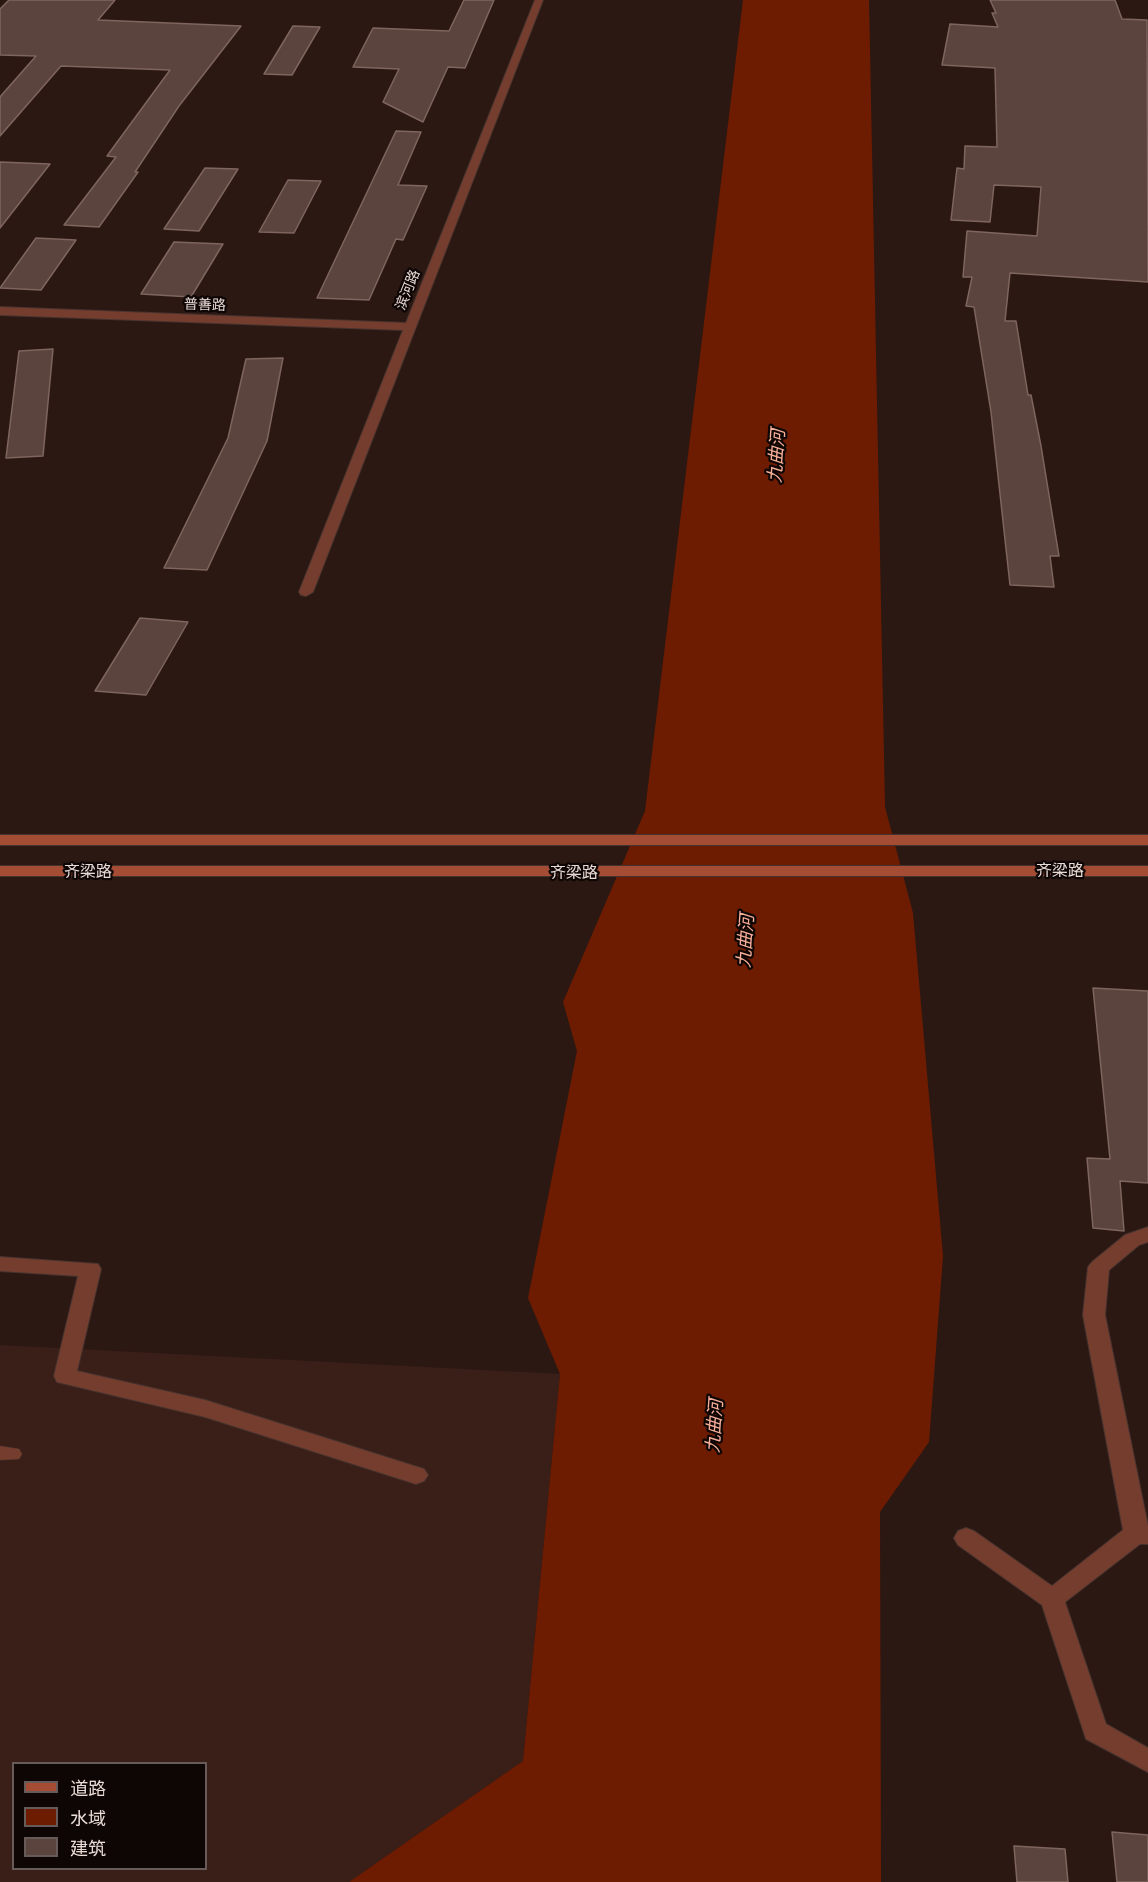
<!DOCTYPE html>
<meta charset="utf-8">
<style>
body{margin:0}
#map{position:relative;width:1148px;height:1882px;overflow:hidden;background:#2c1813;font-family:"Alegreya Sans","Noto Sans SC",sans-serif}
canvas{display:block}
.legend{position:absolute;left:12px;top:1762px;width:195px;height:108px;box-sizing:border-box;background:#0e0604;border:2px solid #665b58;margin:0;padding:8px 10px;list-style:none;font-size:18px;color:#eadbd7}
.legend li{display:flex;align-items:center;gap:12px;height:30px}
.legend b{width:30px;border:2px solid #665b58}
</style>
<div id="map">
<canvas width="1148" height="1882"></canvas>
<ul class="legend">
<li><b style="height:8px;background:#a44c34"></b>道路</li>
<li><b style="height:16px;background:#6e1c01"></b>水域</li>
<li><b style="height:16px;background:#5b443e"></b>建筑</li>
</ul>
</div>
<script>
const ctx = document.querySelector('canvas').getContext('2d');
ctx.lineJoin = 'round';
function fill(path, color) {
  ctx.fillStyle = color;
  ctx.fill(path, 'evenodd');
}
function trace(path, color, width, dash) {
  ctx.strokeStyle = color;
  ctx.lineWidth = width;
  ctx.lineCap = dash ? 'butt' : 'round';
  ctx.setLineDash(dash || []);
  ctx.stroke(path);
}
function label(font, color, halo, rows, align = 'center') {
  ctx.font = font + ' "Alegreya Sans","Noto Sans SC",sans-serif';
  ctx.lineWidth = 4.5;
  ctx.setLineDash([]);
  ctx.textBaseline = 'middle';
  ctx.strokeStyle = halo;
  ctx.fillStyle = color;
  for (const [text, x, y, turn = 0] of rows) {
    ctx.save();
    ctx.translate(x, y);
    ctx.rotate((+turn || 0) * Math.PI / 180);
    ctx.textAlign = isNaN(turn) ? turn : align;
    if (halo) ctx.strokeText(text, 0, 0);
    ctx.fillText(text, 0, 0);
    ctx.restore();
  }
}
const built = new Path2D(`
 M0,1345L560,1374L523,1761L349,1882H0ZM14,1764H206V1868H14Z`);
const water = new Path2D(`
 M743,0H869L885,807L913,913L943,1256L929,1442L880,1512L881,1882H349L523,1761L560,1374L528,1298L577,1051L563,1002L645,811Z`);
const building = new Path2D(`
 M9,0H115L98,20L241,26L179,106L135,172H138L99,227L64,225L116,157L107,156L170,70L61,66L0,136V97L36,56L0,55V9Z
 M464,0H494L465,68L448,67L423,122L383,102L399,69L353,67L373,28L449,31Z
 M990,0H1115L1122,19L1147,20L1148,282L1010,273L1005,321H1016L1028,395H1031L1041,446L1059,556H1050L1054,587L1010,585L991,412L974,307L966,306L972,277H963L967,231L1037,236L1041,187L994,185L990,222L951,220L957,168L964,169L965,146L997,147L995,68L942,65L950,24L998,27L992,13H996Z
 M293,26L320,27L292,75L264,74Z
 M396,131L421,132L398,185L427,186L403,240L396,239L369,300L317,298Z
 M0,162L50,164L0,228Z
 M205,168L238,169L199,231L164,229Z
 M288,180L321,181L294,233L259,232Z
 M36,238L76,240L41,290L0,288Z
 M174,242L223,244L191,297L141,294Z
 M53,349L43,456L6,458L19,351Z
 M283,358L267,441L207,570L164,568L228,438L246,359Z
 M140,618L188,622L146,695L95,691Z
 M1093,988L1148,991V1183L1120,1181L1124,1231L1093,1228L1087,1158L1110,1159Z
 M1112,1832L1148,1835V1882H1117Z
 M1014,1846L1065,1849L1068,1882H1017Z`);
const service = new Path2D(`
 M0,1446L19,1449L22,1454L19,1459L0,1460Z`);
const minor = new Path2D(`
 M535,0H543L313,592L306,596L301,595L299,592L403,330L0,315V307L406,323Z
 M1148,1227V1242L1139,1245L1109,1270L1105,1315L1148,1526V1544H1140L1065,1602L1106,1724L1148,1748V1772L1086,1739L1042,1605L958,1545L954,1538L958,1531L966,1528L974,1531L1052,1586L1123,1530L1083,1315L1088,1267L1092,1262L1125,1235Z
 M0,1257L98,1264L101,1269L77,1371L205,1400L424,1469L428,1475L424,1481L416,1484L205,1417L57,1382L54,1376L78,1276L0,1271Z`);
const secondary = new Path2D(`
 M0,835H1148V845H0Z
 M0,866H1148V876H0Z`);
const farStreetnames = [
 ["滨河路",408,290,-68],
 ["普善路",205,305,2]
];
const streetNames = [
 ["齐梁路",1060,871],
 ["齐梁路",88,872],
 ["齐梁路",574,873]
];
const waterNames = [
 ["九曲河",777,456,-86],
 ["九曲河",746,941,-86],
 ["九曲河",715,1426,-86]
];
fill(built, '#3a1f18');
fill(water, '#6e1c01');
fill(building, '#5b443e');
trace(building, '#7e655e', 1.5);
trace(service, '#47332e', 1);
trace(minor, '#47332e', 2);
trace(secondary, '#47332e', 2);
fill(service, '#743d2e');
fill(minor, '#743d2e');
fill(secondary, '#a44c34');
label('14px', '#eadbd7', '#0e0604', farStreetnames);
label('16px', '#eadbd7', '#0e0604', streetNames);
label('italic 18px', '#f7af9a', '#0e0604', waterNames);
</script>
